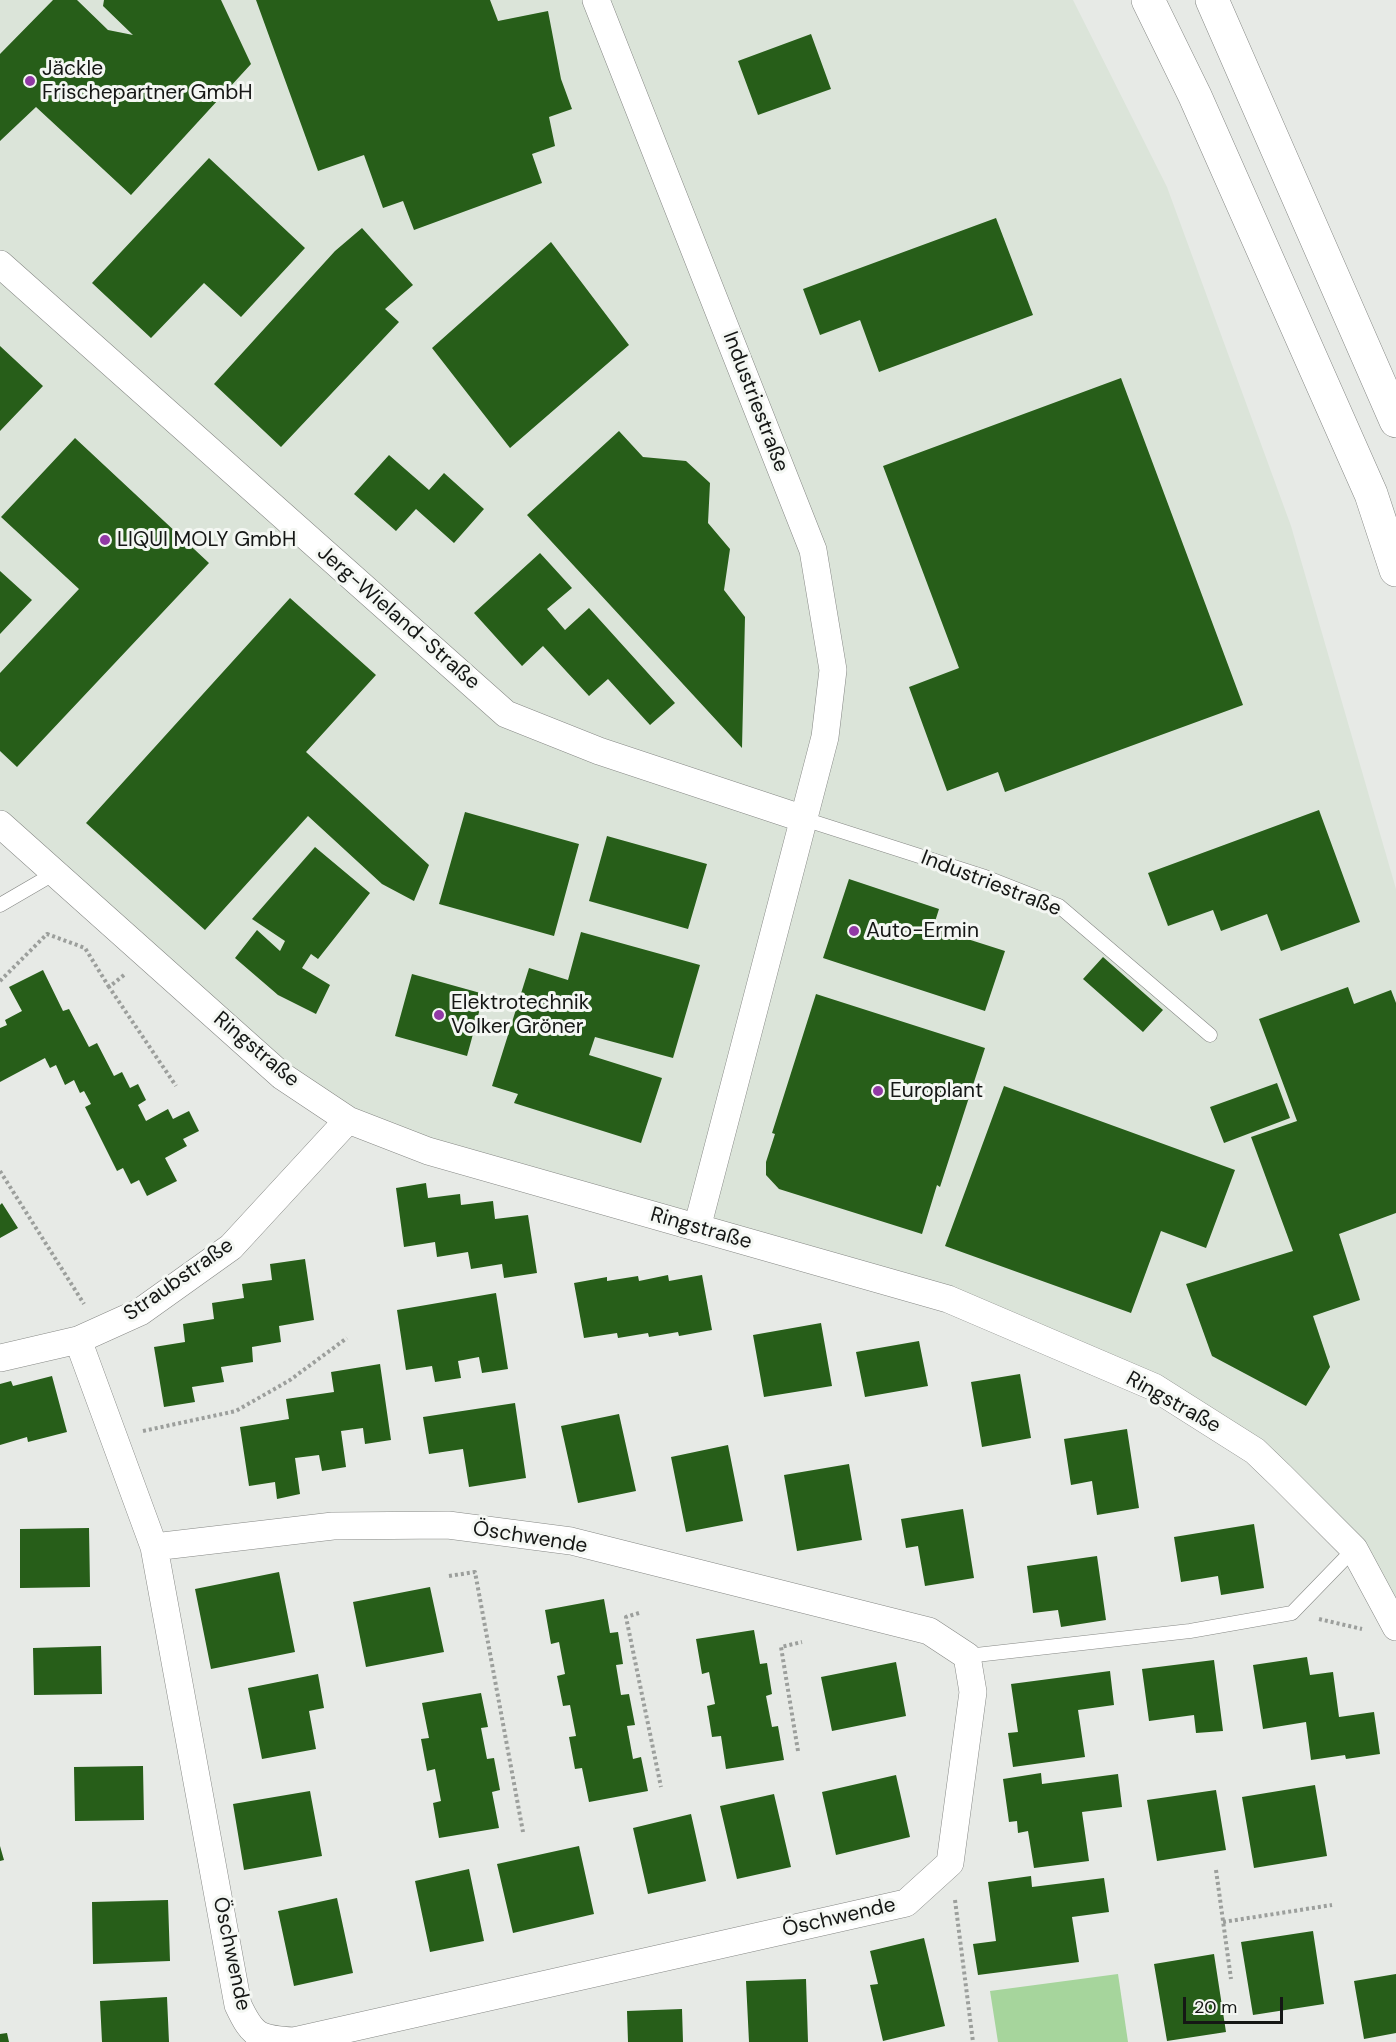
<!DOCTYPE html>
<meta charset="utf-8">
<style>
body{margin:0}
#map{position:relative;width:1396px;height:2042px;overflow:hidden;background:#e7eae6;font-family:"DM Sans",sans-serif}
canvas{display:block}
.scale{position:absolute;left:1183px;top:1997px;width:100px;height:27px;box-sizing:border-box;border:3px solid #151715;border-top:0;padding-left:8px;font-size:18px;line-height:21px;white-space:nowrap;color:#151715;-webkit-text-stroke:4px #f4f7f3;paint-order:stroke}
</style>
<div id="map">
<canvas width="1396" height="2042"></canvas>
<div class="scale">20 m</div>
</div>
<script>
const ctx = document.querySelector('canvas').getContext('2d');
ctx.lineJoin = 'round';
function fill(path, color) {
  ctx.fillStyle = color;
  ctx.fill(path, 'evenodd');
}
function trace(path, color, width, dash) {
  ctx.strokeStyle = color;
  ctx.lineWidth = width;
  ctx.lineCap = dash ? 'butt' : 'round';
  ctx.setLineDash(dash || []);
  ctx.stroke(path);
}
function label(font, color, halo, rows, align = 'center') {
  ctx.font = font + ' "DM Sans",sans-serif';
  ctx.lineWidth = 6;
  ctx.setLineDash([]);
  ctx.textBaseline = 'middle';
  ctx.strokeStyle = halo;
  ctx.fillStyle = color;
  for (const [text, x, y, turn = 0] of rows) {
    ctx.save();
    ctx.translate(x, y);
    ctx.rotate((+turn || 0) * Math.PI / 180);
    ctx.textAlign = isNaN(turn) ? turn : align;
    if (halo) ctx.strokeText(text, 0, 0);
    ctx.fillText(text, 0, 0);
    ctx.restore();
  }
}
const built = new Path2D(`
 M0,0H1073L1167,187L1291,526L1396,889V1627L1354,1549L1255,1451L948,1299L348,1120L0,824Z`);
const green = new Path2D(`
 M1118,1974L1128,2042H998L990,1991Z`);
const building = new Path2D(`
 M53,0H77L108,30L133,35L103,6L104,0H221L251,64L131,195L36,107L0,141V54Z
 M256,0H490L498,21L548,11L561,79L572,109L549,117L555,146L532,154L542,183L414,230L403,201L383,208L364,155L318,171Z
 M811,34L831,89L758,115L738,61Z
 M209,158L305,248L241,317L204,283L151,338L92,283Z
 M996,218L1033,315L879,372L860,320L820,335L803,289Z
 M362,228L413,285L385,309L399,322L281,447L214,384L335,251Z
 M551,242L629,345L510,448L432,348Z
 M0,346L43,386L0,431Z
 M1121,378L1243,705L1005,792L998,772L947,791L909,687L959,668L883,466Z
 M619,431L643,457L686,461L710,483L708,523L730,549L724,590L745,617L742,748L527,515Z
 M75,438L209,563L17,767L0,751V673L79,589L1,517Z
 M389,455L429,490L444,473L484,509L454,543L416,509L396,531L354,494Z
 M540,553L572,588L547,609L565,630L589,608L675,703L650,725L608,679L589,696L543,646L522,666L474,613Z
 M0,571L32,600L0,634Z
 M290,598L376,675L306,752L429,865L414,901L382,884L308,816L205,930L86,823Z
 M1319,810L1360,922L1281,951L1267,914L1221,931L1213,910L1168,926L1148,873Z
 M465,812L579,844L554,936L439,904Z
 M607,836L707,864L688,929L589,901Z
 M315,847L370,893L318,959L311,954L302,968L330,985L316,1014L278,995L235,958L257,930L280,951L285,941L252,919Z
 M849,879L939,909L933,928L1005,951L985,1011L823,958Z
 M581,932L700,965L673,1058L595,1037L589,1055L662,1078L641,1143L514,1103L518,1094L492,1086L529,968L568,980Z
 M1103,957L1163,1010L1143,1032L1083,979Z
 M43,970L63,1011L69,1009L89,1047L97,1043L114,1076L122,1072L130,1088L138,1084L146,1100L138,1105L146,1121L168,1109L173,1119L189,1111L199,1131L183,1139L187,1146L165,1158L177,1181L147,1196L139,1180L131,1184L123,1168L117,1171L85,1107L91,1104L84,1091L80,1093L74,1080L65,1085L56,1065L50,1068L45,1058L0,1082V1028L7,1025L5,1020L22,1011L9,987Z
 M412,974L484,994L467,1056L395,1036Z
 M1348,987L1354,1004L1391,990L1396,1003V1213L1339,1234L1360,1300L1313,1316L1330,1367L1306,1406L1212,1356L1186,1284L1293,1251L1251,1137L1297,1121L1259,1019Z
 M816,994L985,1048L940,1187L937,1185L922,1234L779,1189L766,1175V1162L775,1134L772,1133Z
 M1277,1083L1290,1118L1224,1143L1210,1107Z
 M1004,1086L1235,1170L1206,1248L1161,1231L1131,1313L945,1246Z
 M426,1183L428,1198L460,1194L461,1205L493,1201L495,1219L528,1215L537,1273L504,1278L502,1264L471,1269L468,1252L437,1257L435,1242L404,1247L396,1188Z
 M2,1203L18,1228L0,1238V1205Z
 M305,1259L314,1320L279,1326L281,1342L252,1347L253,1362L221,1367L224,1382L192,1387L195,1402L164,1407L154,1347L185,1342L183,1324L214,1319L212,1303L244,1298L242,1284L272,1280L270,1264Z
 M668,1275L669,1281L702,1275L712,1330L679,1336L678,1332L649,1337L648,1333L618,1338L617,1333L584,1338L574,1283L607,1277V1281L638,1276L639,1281Z
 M496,1293L508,1369L482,1373L479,1357L458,1361L461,1378L435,1382L432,1366L406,1370L397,1310Z
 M821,1323L832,1386L764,1397L753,1335Z
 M919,1341L928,1386L865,1397L856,1352Z
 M380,1364L391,1440L365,1444L363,1428L341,1431L346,1467L322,1471L319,1455L295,1458L300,1494L277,1499L275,1482L249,1486L240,1427L289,1419L286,1399L334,1392L331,1372Z
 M1020,1374L1031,1438L982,1447L971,1382Z
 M52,1376L67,1432L28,1442L27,1437L0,1445V1384L11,1381L13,1386Z
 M515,1403L526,1478L469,1487L463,1449L429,1454L423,1417Z
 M619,1414L636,1491L578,1503L561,1426Z
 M1127,1429L1139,1508L1097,1515L1092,1481L1071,1485L1064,1439Z
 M728,1445L743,1521L686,1532L671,1457Z
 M849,1464L862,1540L797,1551L784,1475Z
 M963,1509L974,1578L925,1586L918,1546L906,1548L901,1519Z
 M1254,1524L1264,1588L1221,1595L1218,1576L1181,1582L1174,1537Z
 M89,1528L90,1587L20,1588V1529Z
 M1097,1556L1106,1620L1061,1627L1058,1610L1033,1613L1027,1566Z
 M279,1572L295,1652L211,1669L195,1589Z
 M430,1587L444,1652L366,1667L353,1602Z
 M604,1599L610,1633L618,1632L623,1664L616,1665L621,1695L629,1694L635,1725L627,1726L633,1759L641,1757L648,1791L589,1802L582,1768L575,1769L569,1737L576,1736L570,1705L563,1706L557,1676L565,1674L559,1642L551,1644L545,1610Z
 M754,1630L760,1664L767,1663L772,1694L766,1696L772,1727L778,1726L784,1760L726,1769L721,1736L712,1737L707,1706L715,1704L709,1672L702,1674L696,1639Z
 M101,1646L102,1694L34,1695L33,1648Z
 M1307,1657L1310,1675L1333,1672L1339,1717L1374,1712L1380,1754L1346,1759L1345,1755L1311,1760L1306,1722L1263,1729L1253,1665Z
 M1214,1660L1223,1731L1196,1733L1194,1715L1149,1721L1142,1669Z
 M896,1662L906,1716L832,1731L821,1677Z
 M1110,1671L1114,1705L1078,1710L1085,1757L1013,1767L1008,1733L1018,1732L1011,1684Z
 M318,1674L324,1708L309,1711L316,1749L262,1759L248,1688Z
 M481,1693L488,1727L481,1728L487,1759L494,1758L500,1790L492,1792L499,1828L439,1838L433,1803L441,1801L435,1769L427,1771L421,1739L429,1738L422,1703Z
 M143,1766L144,1820L75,1821L74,1767Z
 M1041,1773L1042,1784L1118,1774L1122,1807L1082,1812L1089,1861L1034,1868L1028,1831L1018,1833L1017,1821L1009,1822L1003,1779Z
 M896,1775L910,1837L836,1855L822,1792Z
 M1315,1785L1327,1856L1254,1868L1242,1797Z
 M1216,1790L1226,1850L1157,1861L1147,1800Z
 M310,1791L322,1856L244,1870L233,1804Z
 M774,1794L791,1867L737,1879L720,1806Z
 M691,1814L706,1881L648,1894L633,1828Z
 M0,1846L4,1860L0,1861Z
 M579,1846L594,1914L513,1933L497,1864Z
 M469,1869L484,1941L430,1952L415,1881Z
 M1031,1876L1032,1887L1104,1878L1109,1912L1072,1917L1079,1962L978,1975L973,1944L996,1941L988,1882Z
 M337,1898L353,1973L294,1986L278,1911Z
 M168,1900L170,1961L93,1964L92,1902Z
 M1313,1931L1324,2004L1253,2015L1241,1942Z
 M924,1938L945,2026L883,2041L870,1985L878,1984L870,1951Z
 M1214,1954L1226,2032L1167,2041L1154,1964Z
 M1396,1974V2033L1364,2039L1354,1981Z
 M806,1979L808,2042H749L746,1981Z
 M167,1997L169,2042H102L100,2001Z
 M682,2009L683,2042H628L627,2011Z
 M7,2033L9,2042H0V2034Z`);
const path = new Path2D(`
 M124,975L109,987L176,1086
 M0,981L47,934L85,948L109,987
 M0,1171L84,1304
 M143,1431L236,1411L290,1380L347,1338
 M449,1576L475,1572L523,1832
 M639,1613L626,1617L661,1787
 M1319,1619L1362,1629
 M798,1751L781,1647L802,1642
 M1216,1870L1231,1979
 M955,1900L973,2042
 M1223,1922L1332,1905`);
const service = new Path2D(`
 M804,819L985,877L1059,906L1210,1035
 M0,905L55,873
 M967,1656L1190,1631L1292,1613L1354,1549`);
const minor = new Path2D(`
 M596,0L813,550L833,670L825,737L697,1228
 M0,264L506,714L599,751L804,819
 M0,824L282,1076L348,1120L428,1151L948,1299L1154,1387L1255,1451L1282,1477L1354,1549L1396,1627
 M78,1340L154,1547L238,2005C253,2037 259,2039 294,2041L906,1903L950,1863L973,1692L967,1656L929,1631L571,1541L448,1525L333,1526L154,1547
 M0,1358L78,1340L140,1312L231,1247L348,1120`);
const trunk = new Path2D(`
 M1148,0L1195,96L1371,494L1396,570
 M1212,0L1396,421`);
const markers = [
 [30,81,6,"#9139a5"],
 [105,540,6,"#9139a5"],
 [854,931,6,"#9139a5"],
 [439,1015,6,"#9139a5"],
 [878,1091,6,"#9139a5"]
];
const poiNames = [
 ["Jäckle",42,69],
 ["Frischepartner GmbH",42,93],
 ["LIQUI MOLY GmbH",117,540],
 ["Auto-Ermin",866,931],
 ["Elektrotechnik",451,1003],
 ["Volker Gröner",451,1027],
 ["Europlant",890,1091]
];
const streetNames = [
 ["Industriestraße",755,402,69],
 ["Jerg-Wieland-Straße",398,618,41],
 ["Industriestraße",991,884,21],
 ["Ringstraße",256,1050,40],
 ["Ringstraße",701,1229,16],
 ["Straubstraße",179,1280,-35],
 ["Ringstraße",1173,1403,29],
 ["Öschwende",530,1538,9],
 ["Öschwende",839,1918,-13],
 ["Öschwende",231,1954,78]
];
fill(built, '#dbe4d9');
fill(green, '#a6d59c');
fill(building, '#275e19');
trace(service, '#868885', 15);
trace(minor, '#868885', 28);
trace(trunk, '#868885', 34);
trace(path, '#9c9f9c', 4, [3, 3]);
trace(service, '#fff', 14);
trace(minor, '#fff', 27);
trace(trunk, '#fff', 33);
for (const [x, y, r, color] of markers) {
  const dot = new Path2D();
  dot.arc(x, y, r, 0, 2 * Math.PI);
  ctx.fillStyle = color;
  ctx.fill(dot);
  trace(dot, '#f4f7f3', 2);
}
label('21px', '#151715', '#f4f7f3', poiNames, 'left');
label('21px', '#151715', '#f4f7f3', streetNames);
</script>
